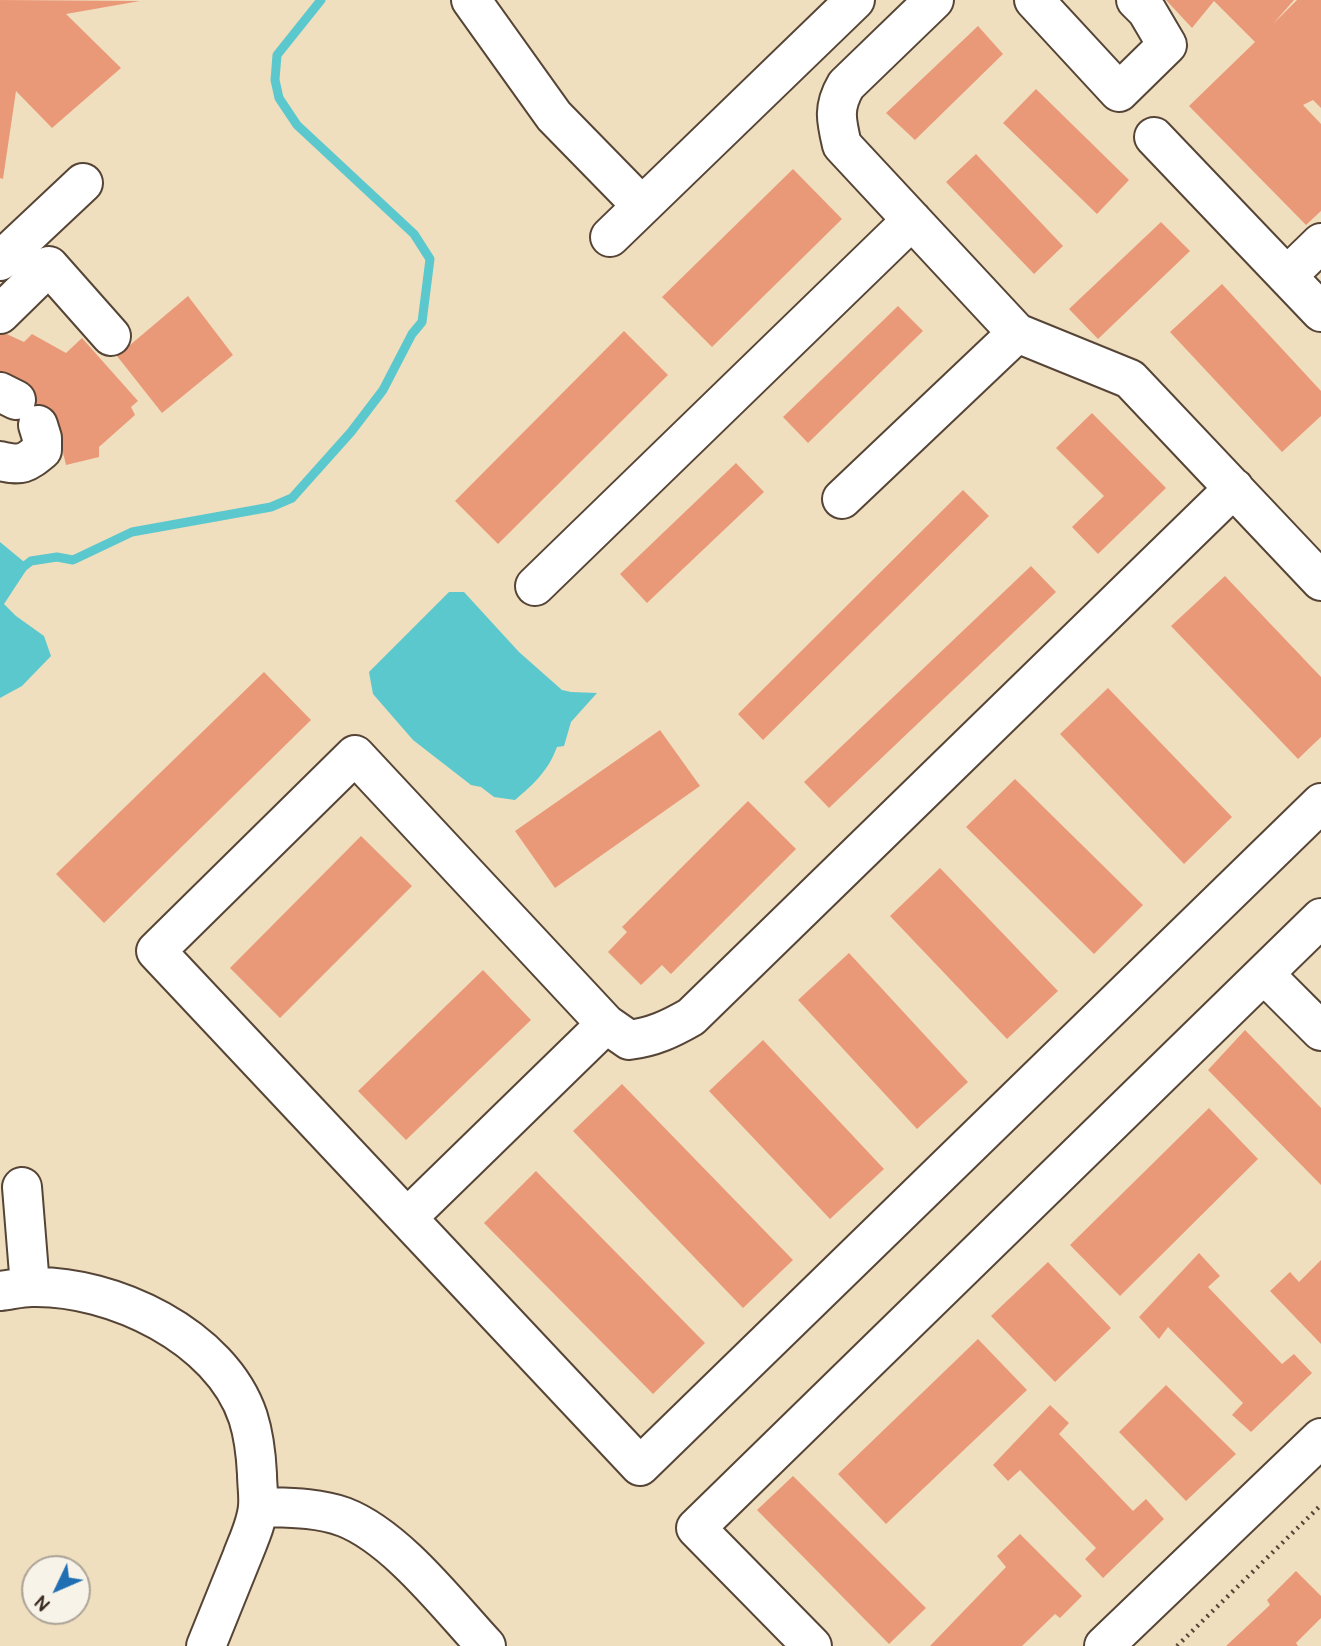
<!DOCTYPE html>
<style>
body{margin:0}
#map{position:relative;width:1321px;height:1646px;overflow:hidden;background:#efdfbf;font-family:Pangolin,sans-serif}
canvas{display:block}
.north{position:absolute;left:21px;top:1555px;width:70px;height:70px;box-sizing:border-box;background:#f7f3e8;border:2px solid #aca397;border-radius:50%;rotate:226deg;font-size:19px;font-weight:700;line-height:28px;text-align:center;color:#3b2a1e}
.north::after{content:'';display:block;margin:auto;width:24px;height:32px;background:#1f6fb2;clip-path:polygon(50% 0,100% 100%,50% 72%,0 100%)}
</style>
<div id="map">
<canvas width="1321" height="1646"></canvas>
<div class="north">N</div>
</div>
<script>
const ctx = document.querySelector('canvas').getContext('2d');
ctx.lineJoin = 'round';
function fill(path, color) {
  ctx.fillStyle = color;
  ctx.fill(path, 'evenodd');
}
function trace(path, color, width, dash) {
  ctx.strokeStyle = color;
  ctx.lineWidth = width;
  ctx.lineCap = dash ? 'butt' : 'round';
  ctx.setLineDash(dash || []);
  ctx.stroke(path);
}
const water = new Path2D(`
 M0,542L29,566L4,604L16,616L44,636L51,656L22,686L0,698Z
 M449,592H464L519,652L562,690L571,692L597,693L571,722L564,746L557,747C548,771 534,784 515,800L494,797L481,787L471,785L413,740L373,694L369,672Z`);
const stream = new Path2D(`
 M18,571L31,561L57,557L73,560L132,532L271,507L292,498L351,432L383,390L412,334L422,322L430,259L414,234L297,125L279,98L275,80L277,55L321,0`);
const building = new Path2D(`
 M0,0L140,1L66,14L121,68L52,128L16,91L3,179L0,178Z
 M1166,0H1294L1273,24L1297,0H1321V108L1313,100L1303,105L1321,124V211L1306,225L1189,106L1255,42L1214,1L1192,28Z
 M978,26L1003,54L915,140L886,113Z
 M1036,89L1129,180L1097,214L1003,123Z
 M976,154L1063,246L1034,274L946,182Z
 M793,169L842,219L712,347L662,297Z
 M1161,222L1190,251L1098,339L1069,309Z
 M1222,284L1321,391V416L1282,452L1170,332Z
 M188,296L233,355L162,413L117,356Z
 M898,306L923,331L808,443L783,417Z
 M0,331L24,342L32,334L66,353L82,338L138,401L131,407L135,415L99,447V457L66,465L53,412L28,434L5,409L32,388L0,371Z
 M624,331L668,375L498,544L455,501Z
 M1092,413L1166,488L1098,554L1072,527L1104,496L1056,448Z
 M736,463L764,492L647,603L620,574Z
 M963,490L989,516L763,740L738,714Z
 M1031,566L1056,592L829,808L804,782Z
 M1225,576L1321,677V737L1298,759L1171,626Z
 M264,672L311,720L104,923L56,874Z
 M1108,688L1232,817L1184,864L1060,734Z
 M660,730L700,786L555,888L515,831Z
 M1015,779L1143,905L1094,954L966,827Z
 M748,801L796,849L671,974L662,965L641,985L608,952L627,932L622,927Z
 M361,836L412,886L280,1018L230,968Z
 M940,868L1058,991L1007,1039L890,916Z
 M849,953L968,1082L917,1129L798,1000Z
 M483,970L531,1020L406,1140L358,1091Z
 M1245,1030L1321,1108V1185L1208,1070Z
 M763,1040L884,1169L830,1219L709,1091Z
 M622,1084L793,1260L743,1308L573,1131Z
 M1209,1108L1258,1159L1120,1296L1070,1245Z
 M536,1171L705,1343L653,1394L484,1223Z
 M1199,1253L1220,1276L1208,1287L1282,1364L1294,1354L1312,1373L1251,1432L1232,1415L1243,1403L1168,1327L1159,1339L1139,1317Z
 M1321,1260V1344L1270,1291L1290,1272L1299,1282Z
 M1048,1262L1111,1328L1055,1382L991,1316Z
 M978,1339L1027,1390L886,1524L838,1474Z
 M1166,1385L1236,1454L1186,1501L1119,1432Z
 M1050,1405L1069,1423L1059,1434L1133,1511L1146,1499L1164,1519L1103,1578L1085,1559L1096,1548L1020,1470L1008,1481L993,1465Z
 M793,1476L926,1608L889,1644L757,1510Z
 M1020,1534L1082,1596L1060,1618L1055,1614L1022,1646H930L1006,1567L997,1556Z
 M1296,1571L1321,1596V1618L1296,1643L1298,1646H1226L1270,1605L1267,1600Z`);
const path = new Path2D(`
 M1177,1646L1321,1505`);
const minor = new Path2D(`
 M471,0L554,116L642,206
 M934,0L846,85C833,107 836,120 842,145L1017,333L1130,379L1321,581
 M1034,0L1119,92L1167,45L1147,11L1136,0
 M1154,137L1321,312
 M610,237L855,0
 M0,261L83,183
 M1287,276L1321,243
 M0,314L49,266L111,336
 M0,392L16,400
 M0,461C22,466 25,464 42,450V438L38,425
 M1234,488L691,1017C670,1029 653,1037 629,1040L606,1024L355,755L156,951L640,1466L1321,803
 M842,499L1017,333
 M535,586L912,220
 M1264,974L1321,1031
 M22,1187L30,1286
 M407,1218L606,1024
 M0,1291C10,1290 21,1287 32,1287C112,1285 221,1336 248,1417C254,1436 256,1454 257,1474C257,1485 259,1496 258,1506C257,1523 248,1541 242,1557C230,1587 218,1616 206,1646
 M258,1507C287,1508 316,1507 344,1517C396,1537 448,1605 486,1646
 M812,1646L696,1528L1321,918
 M1104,1646L1321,1438`);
fill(water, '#5bc8ce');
trace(stream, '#5bc8ce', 9);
fill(building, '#ea9978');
trace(minor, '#564536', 42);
trace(path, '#564536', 4.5, [2, 5]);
trace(minor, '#fff', 38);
</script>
